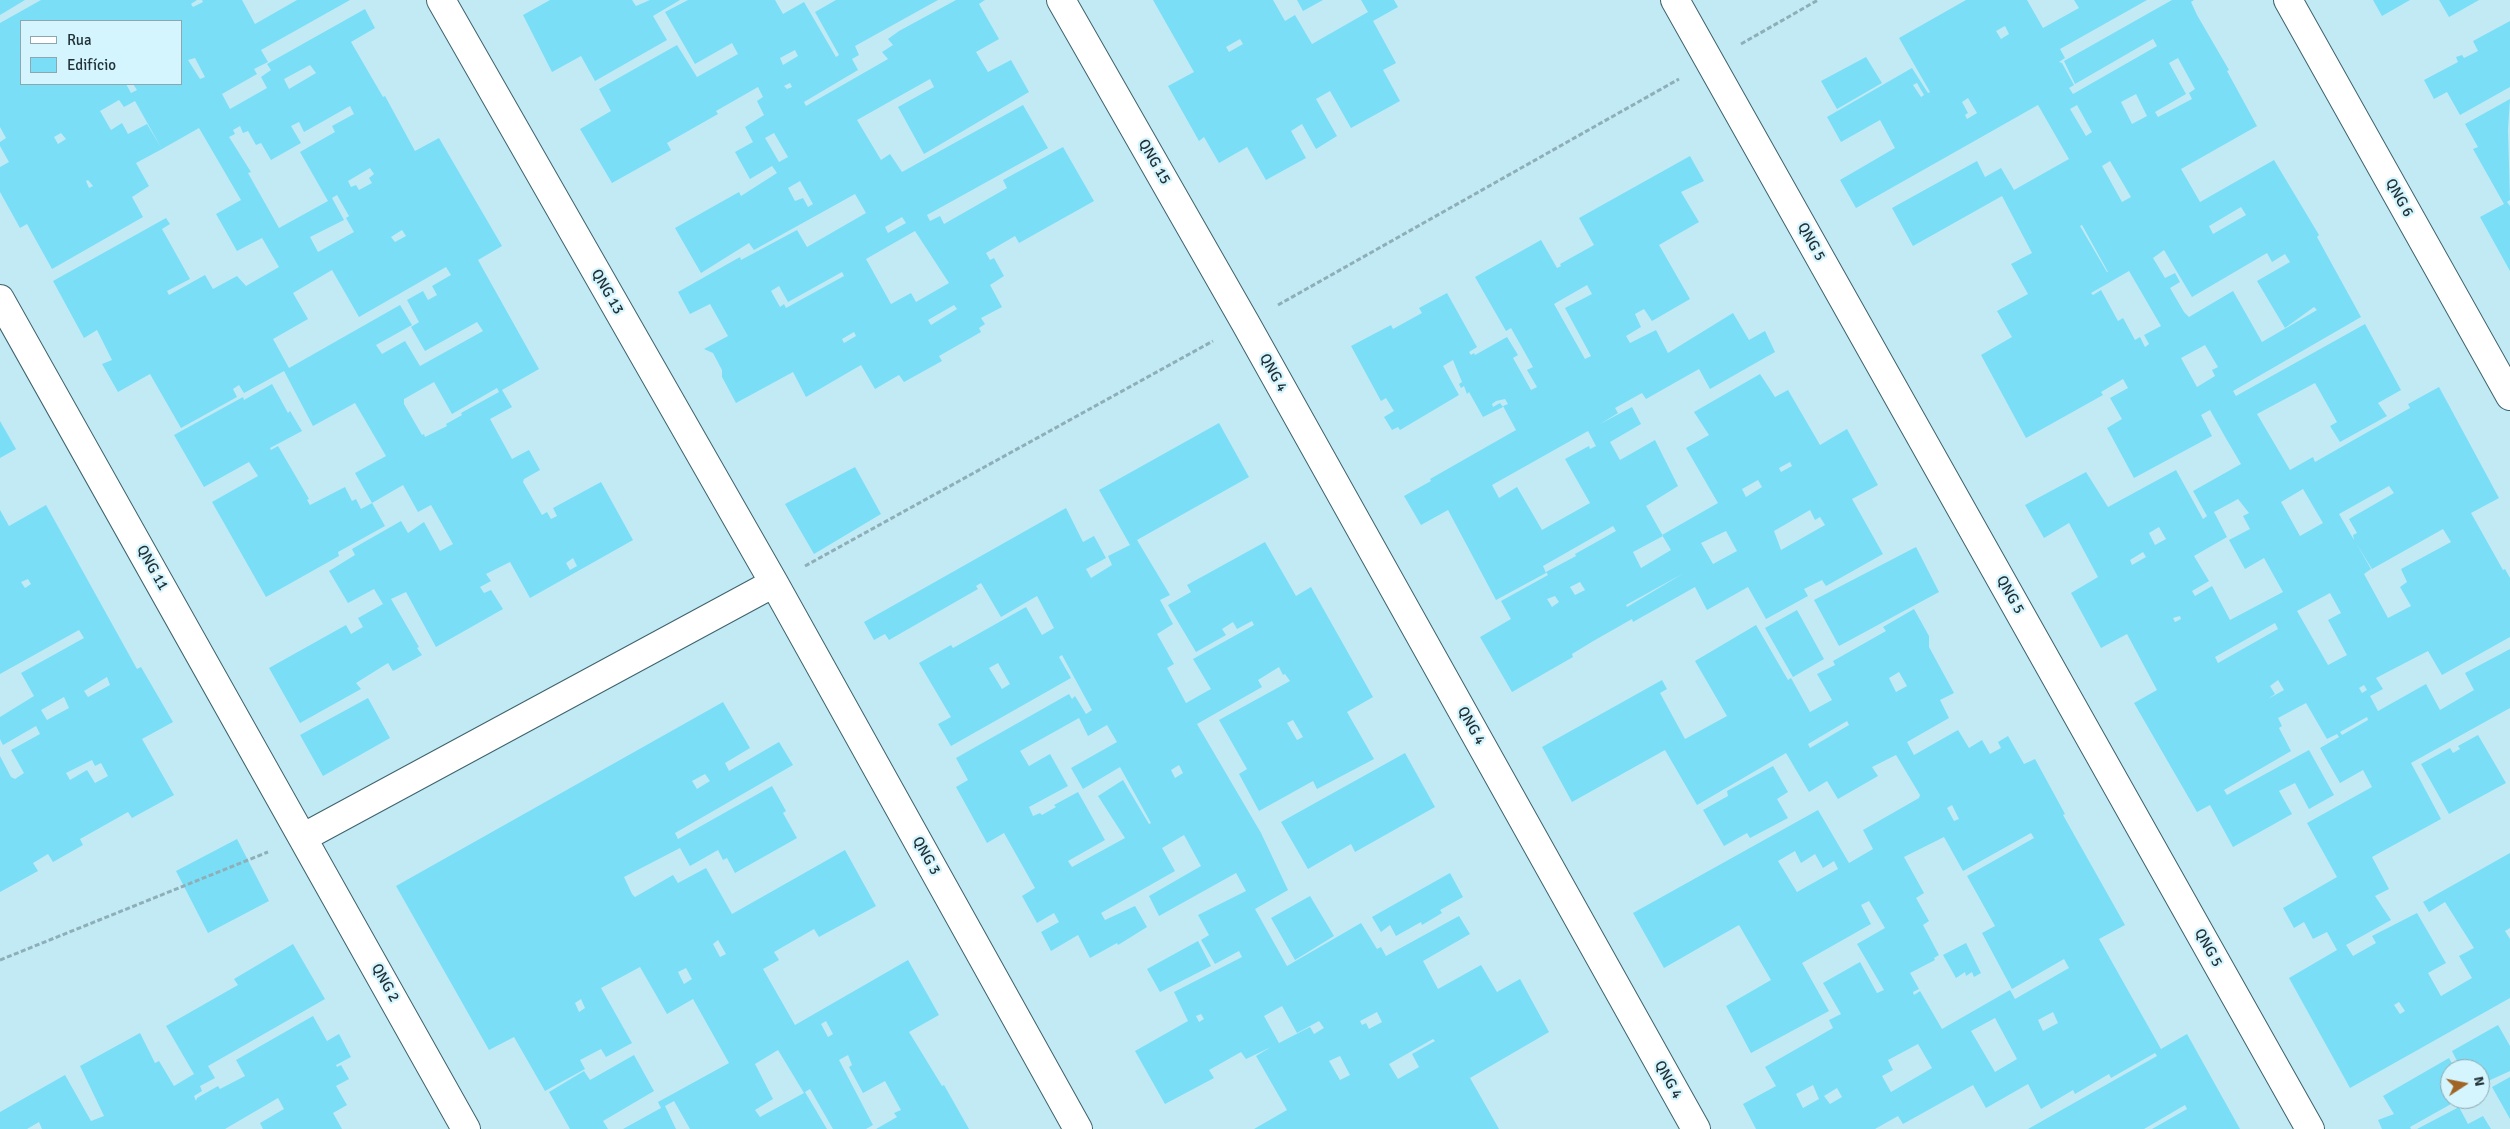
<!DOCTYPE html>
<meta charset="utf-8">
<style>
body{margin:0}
#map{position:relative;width:2510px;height:1129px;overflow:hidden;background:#c1eaf5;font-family:Signika,sans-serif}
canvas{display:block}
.legend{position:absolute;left:20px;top:20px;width:162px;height:65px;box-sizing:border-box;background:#d5f5fe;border:1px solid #8da7ae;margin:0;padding:6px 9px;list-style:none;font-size:15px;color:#213136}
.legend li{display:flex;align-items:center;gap:10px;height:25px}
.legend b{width:25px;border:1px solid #8da7ae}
.north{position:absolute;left:2440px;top:1059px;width:50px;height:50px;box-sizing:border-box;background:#d5f5fe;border:1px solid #8da7ae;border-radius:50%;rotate:79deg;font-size:14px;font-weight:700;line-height:20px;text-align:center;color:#213136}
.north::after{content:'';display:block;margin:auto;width:18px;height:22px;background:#a06526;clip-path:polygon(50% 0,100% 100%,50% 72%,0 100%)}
</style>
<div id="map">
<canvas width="2510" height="1129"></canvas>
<ul class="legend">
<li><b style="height:6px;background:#fff"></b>Rua</li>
<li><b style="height:14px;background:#7adef7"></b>Edifício</li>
</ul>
<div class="north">N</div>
</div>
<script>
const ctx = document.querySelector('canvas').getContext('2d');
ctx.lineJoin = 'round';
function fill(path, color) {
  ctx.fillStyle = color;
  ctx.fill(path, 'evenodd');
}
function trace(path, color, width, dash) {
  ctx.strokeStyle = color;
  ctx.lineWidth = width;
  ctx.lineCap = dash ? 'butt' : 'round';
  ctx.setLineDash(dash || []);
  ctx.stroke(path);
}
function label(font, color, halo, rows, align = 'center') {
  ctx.font = font + ' Signika,sans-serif';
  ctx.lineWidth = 4.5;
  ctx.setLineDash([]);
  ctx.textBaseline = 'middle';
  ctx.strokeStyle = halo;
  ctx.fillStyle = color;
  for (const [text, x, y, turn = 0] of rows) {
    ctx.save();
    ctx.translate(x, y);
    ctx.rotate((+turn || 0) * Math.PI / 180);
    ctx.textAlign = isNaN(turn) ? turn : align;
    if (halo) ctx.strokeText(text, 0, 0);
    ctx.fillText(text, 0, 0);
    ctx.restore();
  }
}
const building = new Path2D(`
 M0,0H25L0,15Z
 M41,0H197L191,4L193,7L203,2L202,0H242L255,24L297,0H350L261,50L268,62L254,69L257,74L222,94L230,109L267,88L261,77L271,70L267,64L365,9L375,28L351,42L383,97L385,96L415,151L439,138L502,246L478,260L539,369L502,390L512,407L490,419L512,459L529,450L540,470L524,479L523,482L542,515L547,512L551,519L557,516L553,508L601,482L633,540L530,598L510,562L486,574L491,581L480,587L484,593L491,590L503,609L436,647L406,592L391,599L419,647L417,648L422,655L393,671L388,663L356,683L361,689L300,723L269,668L346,625L351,634L363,627L358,618L383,604L374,589L348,603L329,571L355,555L352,549L401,521L408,533L424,522L440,551L453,544L431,505L418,512L403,485L372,503L355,473L386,456L355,403L313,426L284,371L244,393L239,385L233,389L237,397L181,428L150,374L118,392L102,364L112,360L97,330L84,338L53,281L166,218L170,224L162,229L190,279L167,291L169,295L205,275L213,289L237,276L246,286L279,267L262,238L237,251L216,214L241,200L199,128L162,149L135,101L124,107L119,100L100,111L111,130L122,123L128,134L147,124L162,149L136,163L149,186L132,197L143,217L52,269L27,224L20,228L0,192V167L9,162L0,146V142L6,138L0,127V23ZM21,21H181V84H133L137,90L131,93L126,84H21ZM195,58L205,77L200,79L188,60ZM310,65L316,73L289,89L284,79ZM350,106L354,114L332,126L335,132L300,152L328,201L279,228L248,173L251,172L229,137L235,134L233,130L240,126L243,133L248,131L256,145L261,143L271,160L301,143L291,126L299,122L304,132ZM61,133L66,139L58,144L54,137ZM370,168L374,174L369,178L372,183L359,190L356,185L351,187L348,181ZM88,180L93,186L89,188L86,181ZM337,195L349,216L346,218L354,232L318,252L310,237L344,220L332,198ZM402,230L406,236L395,242L391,237ZM446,267L451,275L432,286L437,295L428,300L423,291L407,300L419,322L411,327L425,351L477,322L483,331L420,366L405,341L382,354L376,345L412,325L400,305L289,368L273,339L308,319L293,293L332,270L359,317ZM434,382L452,414L497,388L499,392L461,413L462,415L446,424L447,426L425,437L424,434L422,435L404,404V399ZM573,558L577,566L570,570L566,563Z
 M550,0H632L636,6L650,0H680L653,16L667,40L595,81L581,56L552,72L523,15Z
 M688,0H775L783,14L804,2L836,57L839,55L815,12L836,0H938L855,46L859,55L852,59L858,70L804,102L806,106L888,59L882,52L893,45L888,39L899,31L956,0H985L979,4L999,39L976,52L988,72L1011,60L1029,92L924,154L898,107L934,87L930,79L857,120L881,160L890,154L902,172L1023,105L1048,148L927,215L930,221L940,216L944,224L1007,188L1003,180L1063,147L1094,201L1019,243L1015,236L986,253L990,260L994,258L1004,276L990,285L1002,307L981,318L985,324L979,328L981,332L939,356L942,361L904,382L899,375L875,389L861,365L806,397L793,372L736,403L722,377V370L713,353L704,349L728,336L710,304L690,314L678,292L740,257L741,260L797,230L807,247L866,213L855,194L754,250L749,243L701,273L675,228L739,192L741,196L777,173L772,166L750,179L735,152L753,142L745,127L764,115L757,101L763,97L758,87L716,111L718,114L667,143L671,150L612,183L580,129L611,111L599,89L677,45L697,77L738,54L732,43L695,64L665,12ZM795,50L798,56L783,65L780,58ZM790,83L792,87L787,89L784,86ZM774,133L788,157L779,162L765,138ZM800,181L813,204L808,207L803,198L795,201L788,188ZM902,217L906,223L888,233L885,227ZM915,231L949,283L916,302L911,293L891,304L866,259ZM842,272L844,276L786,308L784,304L780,307L771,291L779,286L788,302ZM954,305L957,309L931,325L928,320ZM854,332L856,336L844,343L842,339Z
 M1153,0H1273L1285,21L1295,15L1312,44L1368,12L1361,0H1394L1398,7L1373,21L1396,63L1383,70L1400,101L1351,128L1330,91L1316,99L1337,136L1316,149L1302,124L1291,131L1306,158L1266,180L1247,147L1219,163L1204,137L1199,141L1168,86L1194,72ZM1240,39L1243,44L1229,52L1226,47Z
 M1297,0H1323L1303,11Z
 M1966,0H2027L2043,28L2079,8L2074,0H2147L2060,49L2065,58L2059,62L2062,63L2074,85L2069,88L2073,94L2157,46L2153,39L2075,84L2064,61L2172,0H2194L2191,2L2197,15L2229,70L2227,71L2257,126L2181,169L2200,202L2274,160L2319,235L2317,237L2361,317L2233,391L2236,396L2365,324L2401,390L2378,403L2387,416L2340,442L2330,426L2337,422L2315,383L2257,414L2290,470L2313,457L2315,462L2410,408L2408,404L2439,387L2499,498L2471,513L2503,570L2505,569L2510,578V637L2442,675L2428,651L2376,678L2383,689L2370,696L2378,711L2426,684L2440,710L2474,690L2465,673L2510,649V708L2411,763L2441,819L2372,857L2389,889L2375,896L2391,920L2346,945L2353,956L2376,943L2372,936L2417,913L2446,963L2428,973L2441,996L2472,978L2459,956L2474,948L2445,902L2429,912L2423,902L2510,853V928L2505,931L2510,939V998L2350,1088L2289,978L2337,950L2327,932L2313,939L2304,922L2294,928L2283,908L2337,877L2307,823L2372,787L2363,770L2340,783L2320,748L2339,737L2337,734L2327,739L2306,703L2278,718L2282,726L2279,728L2291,751L2224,790L2227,795L2309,750L2334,795L2309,809L2295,783L2279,791L2292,814L2233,847L2210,805L2197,812L2134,703L2157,690L2127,634L2101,648L2071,593L2098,577L2069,523L2044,538L2025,505L2086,472L2108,507L2176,470L2203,519L2207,516L2193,491L2241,464L2224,435L2210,410L2201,415L2212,436L2134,478L2107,428L2122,419L2110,398L2128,388L2123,379L2101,392L2103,395L2026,438L1981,355L2012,337L1997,311L2028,294L2011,264L2032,253L2002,196L1913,246L1892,208L1977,161L1985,177L2001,168L2014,190L2069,159L2038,105L1856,208L1840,180L1895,148L1880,120L1841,142L1827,117L1912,68L1928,93L1930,92L1899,38ZM2005,26L2009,34L2001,39L1996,31ZM2178,58L2195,89L2189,93L2192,99L2158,117L2155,112L2186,94L2169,63ZM1917,83L1924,95L1921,97L1913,85ZM2136,94L2147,116L2132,124L2121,102ZM1968,98L1977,113L1967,119L1965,115L1968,113L1962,102ZM2077,105L2092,132L2086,136L2070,109ZM2110,161L2131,197L2122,202L2102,166ZM2241,207L2246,215L2213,234L2209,226ZM2082,225L2108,272H2107L2080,226ZM2164,250L2192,297L2267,253L2272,262L2285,254L2290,262L2257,281L2285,328L2314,307L2317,310L2262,342L2233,291L2189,317L2184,312L2170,288L2180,282L2175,273L2165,278L2153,258ZM2129,271L2161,326L2144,335L2149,344L2145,347L2140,337L2135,340L2123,318L2118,321L2101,290L2093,295L2091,293ZM2205,345L2218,367L2212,370L2215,376L2197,387L2181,358ZM2389,486L2394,493L2349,519L2357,533L2353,535L2354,540L2339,514ZM2303,489L2323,523L2300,536L2281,502ZM2238,499L2249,513L2243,516L2250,529L2229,540L2245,569L2264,558L2283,592L2230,620L2212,586L2195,596L2192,591L2209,581L2194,556L2227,537L2214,512ZM2159,527L2166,539L2155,545L2149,533ZM2443,529L2451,542L2401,569L2407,582L2400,587L2411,606L2388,618L2364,574L2371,569L2356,543L2372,569ZM2143,552L2146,557L2132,565L2130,560ZM2330,593L2341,613L2328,620L2347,655L2328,665L2297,611ZM2180,616L2181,619L2175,622L2173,618ZM2275,623L2278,629L2218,663L2215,657ZM2278,680L2284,690L2268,699L2275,694L2270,686ZM2364,685L2367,690L2362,693L2359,688ZM2367,717L2368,720L2342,735L2340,732ZM2399,1002L2405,1011L2400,1014L2394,1005Z
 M2373,0H2410L2382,16Z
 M2439,0H2479L2449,17Z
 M2510,21V87L2460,115L2447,92L2434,99L2424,80L2458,62L2456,57L2462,55L2464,58L2478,51L2473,41Z
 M1866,57L1882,83L1837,109L1821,81Z
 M2510,99L2508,130L2510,200L2507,202L2510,206V271L2480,217L2504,204L2473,149L2478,147L2465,124Z
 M1690,156L1704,181L1681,192L1699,222L1659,245L1690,299L1652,321L1644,309L1635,314L1641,327L1626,336L1630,343L1656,330L1668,353L1733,313L1749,340L1765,331L1775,352L1710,389L1699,369L1646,399L1642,393L1615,408L1618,413L1600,424L1632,407L1641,424L1610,442L1620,460L1655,440L1678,486L1646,506L1663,536L1633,552L1641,568L1671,550L1662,535L1718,503L1686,448L1709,435L1694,412L1760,374L1775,397L1788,390L1820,445L1847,429L1878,485L1852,499L1883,554L1826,586L1822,580L1804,589L1808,596L1766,619L1748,587L1707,610L1695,587L1633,622L1632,619L1595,640L1572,654L1573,657L1512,692L1480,637L1511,619L1501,601L1548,575L1546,572L1576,556L1575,554L1616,531L1613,526L1543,566L1546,573L1496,600L1448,510L1421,525L1404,496L1431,481L1430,479L1516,430L1503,406L1508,404L1505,399L1496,401L1492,404L1493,407L1500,403L1503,407L1483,417L1469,392L1467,394L1464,386L1461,388L1459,384L1462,382L1453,360L1443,366L1459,395L1400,430L1398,427L1392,430L1384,417L1394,411L1386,398L1381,401L1351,346L1391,325L1393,329L1422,313L1419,308L1447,293L1477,347L1469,352L1471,355L1474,353L1475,355L1507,337L1518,355L1513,358L1531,390L1537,387L1527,370L1533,367L1511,328L1506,331L1475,277L1541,240L1557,268L1561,266L1560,264L1594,245L1579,218ZM1587,285L1592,294L1565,308L1591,356L1585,359L1554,304ZM1588,431L1596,446L1590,449L1589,446L1565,459L1590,503L1542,530L1517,487L1499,498L1492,485ZM1790,462L1792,466L1781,472L1779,468ZM1758,480L1762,487L1746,497L1742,489ZM1810,510L1815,520L1820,517L1825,525L1781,550L1774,531ZM1726,531L1737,551L1713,564L1701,543ZM1684,573L1627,607L1626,605ZM1580,582L1585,590L1575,595L1570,587ZM1555,596L1559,602L1552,607L1547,599Z
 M272,384L288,413L290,411L302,431L270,448L271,450L278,446L309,499L307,500L310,505L345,487L352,501L356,499L361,509L372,503L385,526L338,552L339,556L266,597L212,502L258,476L249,462L204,487L174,435L243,397L244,400Z
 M0,421L16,449L0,458Z
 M1219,423L1249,477L1137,540L1170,595L1160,600L1173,624L1157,634L1174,664L1167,668L1186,703L1211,689L1193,659L1254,625L1252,621L1237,629L1233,622L1222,629L1226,635L1196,652L1168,605L1191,592L1187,585L1265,542L1296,596L1311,587L1373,697L1347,712L1374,759L1317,789L1313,781L1259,811L1239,774L1247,769L1219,720L1290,681L1285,674L1283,675L1279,667L1258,680L1262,687L1197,724L1261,833L1288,890L1255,909L1287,966L1361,923L1377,949L1381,947L1386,956L1459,916L1470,934L1423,961L1438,989L1481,965L1497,992L1520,979L1549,1032L1470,1078L1499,1129H1254L1287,1110L1256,1056L1271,1047L1246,1059L1241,1052L1209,1070L1214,1078L1165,1104L1135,1051L1188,1021L1174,992L1242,957L1239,951L1215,964L1201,940L1209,935L1198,915L1246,891L1236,873L1159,916L1149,896L1201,866L1184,835L1162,848L1175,871L1101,913L1105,920L1135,906L1147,927L1118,945L1117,943L1090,958L1078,935L1051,951L1041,932L1059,922L1054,913L1037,923L1022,896L1035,888L1004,833L987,843L956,787L968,780L956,758L1069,694L1072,699L1075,696L1086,714L1092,710L1062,655L1059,657L1071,678L951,746L938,724L951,717L919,663L951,645L953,648L1026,607L1042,635L1054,628L1037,596L1001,617L981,583L976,586L978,589L889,640L885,634L874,640L864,622L1066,508L1083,542L1094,536L1106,558L1086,569L1091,578L1112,565L1108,556L1130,545L1099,490ZM998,663L1010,684L1002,689L989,668ZM1079,718L1088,736L1107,725L1117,742L1071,768L1083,789L1120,767L1151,823L1149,824L1123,780L1098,796L1125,838L1072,867L1068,861L1105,840L1078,792L1054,805L1056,807L1042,815L1040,813L1033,816L1029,807L1068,786L1050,754L1029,766L1020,751ZM1293,720L1303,737L1297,740L1287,723ZM1179,765L1183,773L1175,778L1171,770ZM1282,1006L1297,1033L1319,1021L1324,1028L1314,1034L1310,1027L1279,1043L1264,1016ZM1377,1012L1382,1022L1369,1029L1366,1023L1362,1025L1360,1021ZM1201,1014L1204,1019L1199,1022L1196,1016ZM1433,1039L1435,1041L1412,1054L1419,1067L1398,1079L1389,1064ZM1340,1056L1350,1075L1340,1080L1329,1061Z
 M855,467L881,514L814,554L785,504Z
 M46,505L137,669L141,667L173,722L142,739L174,795L132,818L128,812L80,839L83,845L53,862L48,854L33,863L38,871L0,892V756L11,777L15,779L24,773L11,750L40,734L36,726L3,745L0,739V717L34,696L21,673L84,638L79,630L0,674V510L9,526ZM28,579L31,584L25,588L21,582ZM107,677L110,685L88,697L84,691ZM64,697L69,708L47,720L41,710ZM92,760L95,766L101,763L108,776L95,783L87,770L70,780L66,773Z
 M1916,547L1939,592L1839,646L1814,600Z
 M1914,609L1929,636V647L1954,693L1940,700L1949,718L1907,742L1914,755L1958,730L1969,748L1982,740L1990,754L2001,748L1998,742L2008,736L2024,764L2035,759L2065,814L2063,815L2125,925L2099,939L2161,1049L2187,1034L2240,1129H2152L2187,1109L2185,1105L2144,1129H2028L2157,1056L2155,1053L2111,1078L2109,1074L2075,1094L2073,1090L2041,1109L2028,1084L1986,1108L1973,1085L1903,1124L1898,1116L1875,1129H1756L1743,1104L1776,1086L1765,1067L1833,1028L1829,1020L1841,1014L1823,983L1860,962L1877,993L1884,990L1857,944L1885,928L1869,901L1861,905L1871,924L1802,963L1829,1011L1751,1053L1726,1006L1771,980L1739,925L1664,968L1633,913L1818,810L1849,863L1873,849L1863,830L1919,798L1920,795L1896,755L1872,767L1878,776L1838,799L1827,781L1809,792L1786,753L1697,805L1665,750L1572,802L1542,747L1662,680L1667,689L1660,693L1685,739L1727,716L1695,661L1756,625L1788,680L1791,678L1810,712L1832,700L1817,674L1835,665L1833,661L1886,631L1883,627ZM1899,672L1907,686L1896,692L1889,678ZM1847,721L1849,725L1810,748L1808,744ZM1952,805L1959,819L1954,821L1947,808ZM2031,833L2034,838L1967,876L1995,926L1982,933L2012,989L2064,959L2069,968L2015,999L2010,990L1942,1029L1920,991L1914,995L1913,992L1919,989L1910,973L1935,960L1934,958L1939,955L1923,925L1929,921L1916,898L1924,893L1904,857L1944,837L1963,871ZM1795,851L1801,863L1815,854L1823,868L1834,861L1838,869L1797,892L1778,861ZM2053,1012L2058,1023L2043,1031L2038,1020ZM1995,1018L2017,1059L1995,1072L1971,1031ZM1918,1044L1932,1068L1891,1092L1882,1076L1893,1070L1888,1060ZM1813,1085L1819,1099L1803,1108L1796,1094ZM1837,1088L1842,1097L1830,1104L1824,1096Z
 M1797,610L1824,659L1793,677L1765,628Z
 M368,698L390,738L323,776L300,735Z
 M723,702L750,748L725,763L729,771L779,742L793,765L675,833L678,839L772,786L786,811L783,813L797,838L735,873L727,858L723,860L718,850L690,866L680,848L624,877L632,894L635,897L673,875L678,883L706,868L732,914L845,850L876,906L819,937L814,929L774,952L779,960L763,969L795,1025L908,960L939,1015L909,1032L942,1086L944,1085L969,1129H876L897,1117L894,1113L901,1110L885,1081L863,1093L849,1067L852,1065L848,1055L839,1060L873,1125L866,1129H833L810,1089L805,1092L827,1129H690L674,1101L665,1106L676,1129H623L661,1108L658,1102L729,1063L693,999L667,1014L640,967L601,988L632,1043L606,1057L601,1049L580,1060L585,1069L545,1091L514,1037L489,1050L396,886ZM705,774L710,781L697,789L692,781ZM718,940L726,954L720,957L713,944ZM686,968L692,979L684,984L678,972ZM581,999L585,1008L579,1012L575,1003ZM826,1021L833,1034L828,1037L821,1024ZM778,1050L804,1093L760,1117L755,1110L773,1099L755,1064Z
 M2478,735L2506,783L2449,814L2421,764L2450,748L2453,753L2460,749L2458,746Z
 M1405,753L1435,807L1355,852L1351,844L1308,869L1281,822Z
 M1773,766L1788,792L1777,799L1788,818L1750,838L1747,833L1724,846L1703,810L1728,796L1727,791Z
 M237,839L269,901L208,933L176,871Z
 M1450,873L1463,897L1440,910L1442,913L1422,925L1421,922L1396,936L1390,925L1381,932L1372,917Z
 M1310,896L1334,936L1295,960L1271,918Z
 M1198,941L1211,966L1160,992L1147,969Z
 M1966,943L1981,973L1974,977L1972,972L1966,976L1965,972L1956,978L1943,955Z
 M293,944L325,999L208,1066L215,1078L200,1086L202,1091L194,1096L196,1101L197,1098L218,1086L220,1089L245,1076L236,1060L313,1016L327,1041L339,1034L351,1057L336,1065L337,1067L341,1065L349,1079L336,1086L347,1105L333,1113L342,1129H263L260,1123L284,1109L278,1098L225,1129H42L39,1122L27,1129H0V1112L65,1075L91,1121L104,1116L80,1066L140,1033L155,1063L159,1061L174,1086L194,1074L166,1026L238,985L234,979Z
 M2498,1025L2510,1046V1071L2486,1082L2487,1084L2480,1088V1069H2461L2452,1051Z
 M634,1055L654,1091L603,1121L608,1129H570L549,1092L584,1071L590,1080Z
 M2449,1058L2455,1069H2450V1099H2460L2410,1127L2411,1129H2382L2378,1120L2394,1114L2383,1096Z
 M2510,1077V1119L2492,1087Z
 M2459,1107L2468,1124L2483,1116L2491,1129H2417Z`);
const path = new Path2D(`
 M1741,44L1818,0
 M1278,305L1679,79
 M805,566L1213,341
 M0,960L268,852`);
const street = new Path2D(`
 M441,0L774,583L1078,1129
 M1061,0L1246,324L1696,1129
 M1675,0L2310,1129
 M2288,0L2510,396
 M0,299L466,1129
 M304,837L774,583`);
const streetNames = [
 ["QNG 15",1154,162,60],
 ["QNG 6",2399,198,61],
 ["QNG 5",1811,242,61],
 ["QNG 13",607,292,60],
 ["QNG 4",1273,373,61],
 ["QNG 11",152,568,61],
 ["QNG 5",2010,595,61],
 ["QNG 4",1471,726,61],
 ["QNG 3",926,856,61],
 ["QNG 5",2208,948,61],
 ["QNG 2",385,983,61],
 ["QNG 4",1668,1080,61]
];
fill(building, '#7adef7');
trace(street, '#3d626c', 30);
trace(path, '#8eafb8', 3, [5, 2.5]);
trace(street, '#fff', 28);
label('15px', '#213136', '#d5f5fe', streetNames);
</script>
